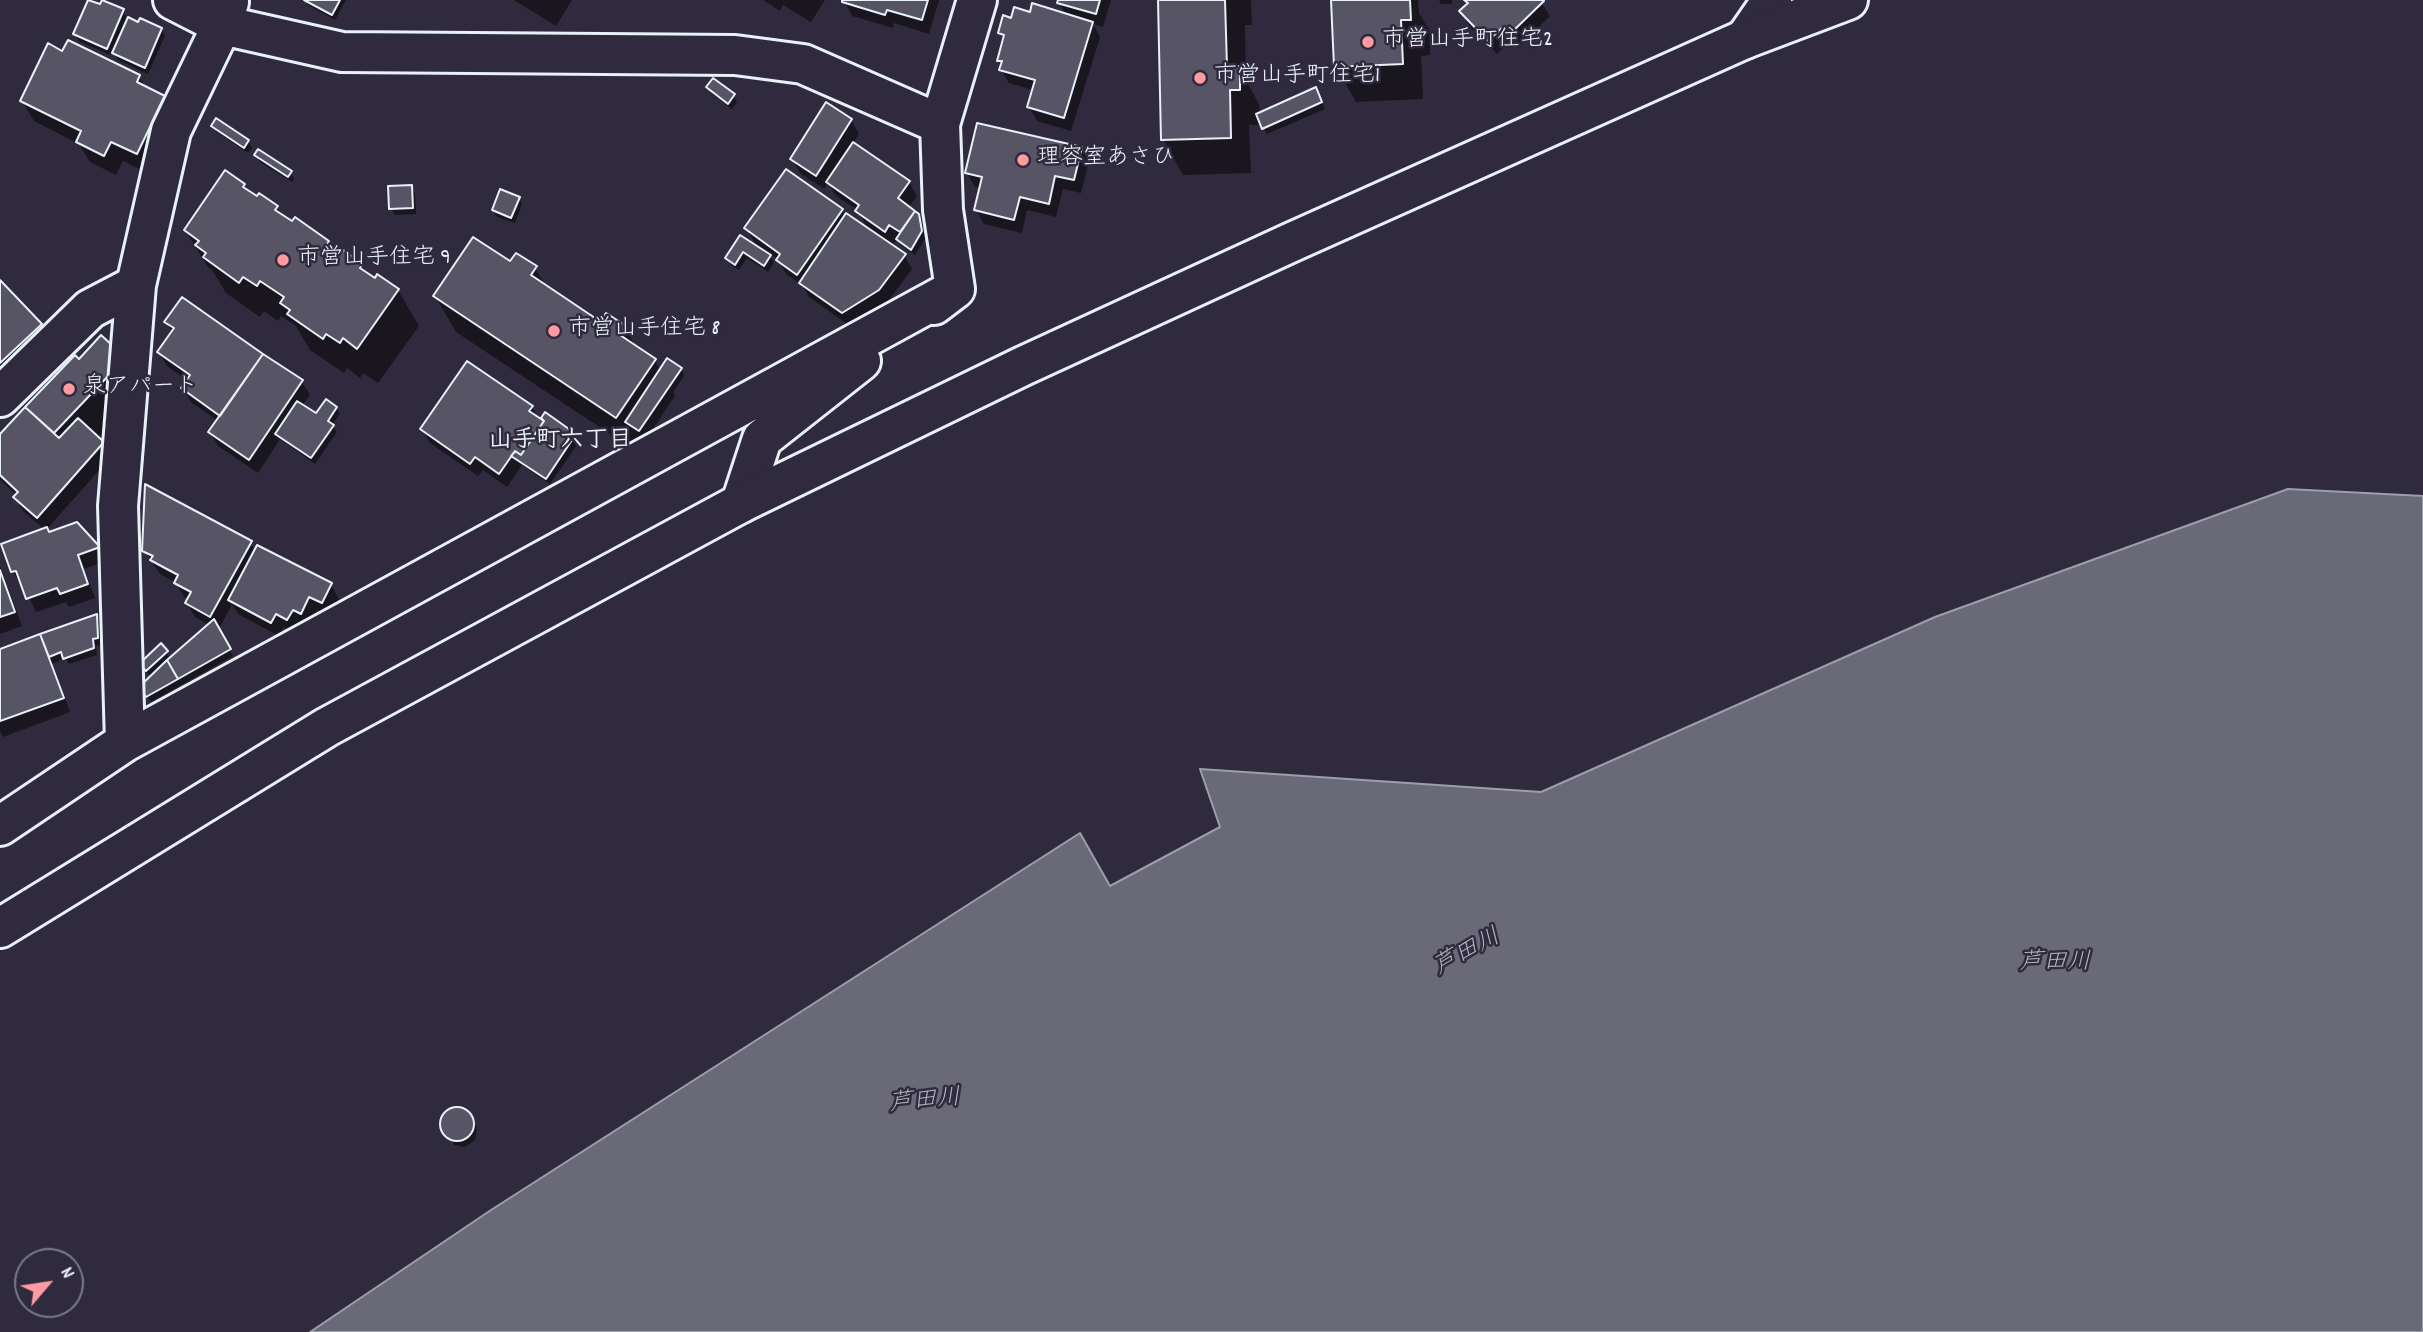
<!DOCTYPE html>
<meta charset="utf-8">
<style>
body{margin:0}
#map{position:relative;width:2423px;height:1332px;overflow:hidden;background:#2f2a3d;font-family:Dekko,sans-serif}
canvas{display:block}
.north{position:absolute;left:14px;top:1248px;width:70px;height:70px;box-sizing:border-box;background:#2f2a3d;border:2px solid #797a88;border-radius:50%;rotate:61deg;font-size:19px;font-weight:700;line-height:28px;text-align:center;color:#e8f1f8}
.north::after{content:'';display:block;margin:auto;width:24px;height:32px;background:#ff9aa2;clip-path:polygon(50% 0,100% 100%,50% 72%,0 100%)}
</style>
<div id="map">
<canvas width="2423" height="1332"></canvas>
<div class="north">N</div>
</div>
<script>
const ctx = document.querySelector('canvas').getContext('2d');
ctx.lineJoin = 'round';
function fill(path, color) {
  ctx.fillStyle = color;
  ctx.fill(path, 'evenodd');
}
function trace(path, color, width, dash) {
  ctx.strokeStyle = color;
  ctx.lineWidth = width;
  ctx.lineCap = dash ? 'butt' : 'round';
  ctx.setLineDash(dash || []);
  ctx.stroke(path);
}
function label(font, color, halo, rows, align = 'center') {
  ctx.font = font + ' Dekko,"Klee One",sans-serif';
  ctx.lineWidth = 5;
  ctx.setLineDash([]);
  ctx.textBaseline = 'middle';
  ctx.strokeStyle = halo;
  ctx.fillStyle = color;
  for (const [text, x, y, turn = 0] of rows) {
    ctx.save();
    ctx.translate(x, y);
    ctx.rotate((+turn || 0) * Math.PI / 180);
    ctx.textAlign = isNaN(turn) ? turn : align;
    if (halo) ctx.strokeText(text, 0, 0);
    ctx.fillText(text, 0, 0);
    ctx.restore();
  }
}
const water = new Path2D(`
 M2288,489L2423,496V1332H310L491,1210L1080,833L1110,886L1220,827L1200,769L1541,792L1935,617Z`);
const shadow = new Path2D(`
 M305,0H346L335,20L308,5Z
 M514,0H572L556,26Z
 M763,0H825L811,22L783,5L780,11Z
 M844,0H939L929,34L894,23L893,28L852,16Z
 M1058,0H1111L1103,27L1093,24L1100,37L1071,131L1037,121L1029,107L1033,90L1009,83L1001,70L1002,66L999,60L1004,40L1000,33L1012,20L1031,14L1066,15Z
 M1160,0H1251L1252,25H1245L1246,80L1259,104L1260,114L1319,96L1325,109L1267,134L1262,125H1249L1251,173L1183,175L1163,139Z
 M1333,0H1418L1419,13L1430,32V55L1421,56L1423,99L1356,102L1336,67Z
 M1439,0H1452V4H1441Z
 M1466,0H1540L1550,16L1519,47L1512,39L1497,54L1469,26L1462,12L1469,5Z
 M101,6L123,11L126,18L161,29L165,36L148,74L118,60L112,50L110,55L79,41L75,34Z
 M139,76L146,89L164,97L176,118L148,173L123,161L116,175L90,162L79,144L34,121L22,101Z
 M708,87L733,96L737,102L732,109L712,94Z
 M851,120L859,134L853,144L909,182L917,196L908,208L918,215L922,222L925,239L915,255L901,245L897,238L892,247L904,255L912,269L886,304L850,326L809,297L803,286L786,274L778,259L767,252L774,262L768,272L747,258L739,270L731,265L727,258L741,237L758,248L746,228L842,210L846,217L868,230L858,210L836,196L828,182L824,189L800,173L792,159Z
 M213,126L248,141L252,148L248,153L217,132Z
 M1081,149L1089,162L1081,193L1063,189L1056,217L1027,210L1022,233L984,224L976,210L981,188L975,187L967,173Z
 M256,155L290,172L294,179L292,182L260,162Z
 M244,185L249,193L276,207L281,215L328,243L332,249L362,265L368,276L375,280L378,276L398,290L419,326L378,383L363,373L360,378L347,368L344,373L310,350L296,326L281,316L278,321L264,311L260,317L226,293L212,270L207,266L186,231Z
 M411,187L415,193L416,214L395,215L391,208Z
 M519,198L522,204L515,223L497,217L493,210Z
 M511,264L535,268L547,288L601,324L625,328L637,349L654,360L661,371L681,369L684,376L673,392L675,396L637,452L456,332L435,296Z
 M0,282L40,325L55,352L0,400Z
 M166,322L302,382L310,395L302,406L317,416L336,408L340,414L332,425L337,432L315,464L280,439L258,473L218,446L210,432L218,421L191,402L183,388L188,381L167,366L159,353L173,333Z
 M101,337L131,409L100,441L111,457L46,530L49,534L77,524L98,548L106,561L84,569L95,598L69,607L66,602L36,612L23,585H21L13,572L3,545L45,530L23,511L15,497L17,495L0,480V437L26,408L79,361Z
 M532,407L539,420L575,435L579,442L550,484L522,465L507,487L483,470L478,476L430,443L422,429Z
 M250,543L255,551L331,585L339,599L330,616L317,610L309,627L301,623L295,633L284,627L279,636L238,614L232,604L220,627L218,624V630L233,656L151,702L140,688L151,678L141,664L166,652L171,660L209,625L195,617L187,603L189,599L184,597L176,583L160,574L144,550Z
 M0,566L22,626L0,634Z
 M97,616L100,622L101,645L96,646L97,655L69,664L65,658L52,664L70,712L3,737L0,731V651Z
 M454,1109L466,1111L477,1128L475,1140L465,1147L454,1145L442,1127L444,1116Z`);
const building = new Path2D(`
 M88,0L100,4L102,0L124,9L107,49L73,34Z
 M304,0H340L332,15Z
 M842,0H928L922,20L887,10L885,15L842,2Z
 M1058,0H1100L1096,14L1057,3Z
 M1158,0H1225L1227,67L1240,66V90H1230L1231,138L1161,140Z
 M1331,0H1410L1411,20H1401L1403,64L1334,67Z
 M1464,0H1542L1544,1L1510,34L1503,27L1488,41L1459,11L1468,3Z
 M1032,3L1093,22L1064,118L1027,107L1035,80L999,70L1002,61H997L1004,35L998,33L1003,15L1011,18L1014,7L1030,12Z
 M128,17L138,22L140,18L162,28L145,68L112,53Z
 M68,40L140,75L137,82L165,96L137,154L111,142L104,156L76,142L81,131L20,101L48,43L62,51Z
 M713,78L735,94L728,104L706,87Z
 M1316,87L1322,102L1262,129L1256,114Z
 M826,102L852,119L816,176L790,159Z
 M216,118L249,140L244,148L211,126Z
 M977,123L1082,147L1074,180L1055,176L1049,204L1020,197L1014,220L974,210L982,177L965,173Z
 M853,142L910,181L898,198L915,211L900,232L889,225L885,232L855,211L859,205L826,182Z
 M258,149L292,171L288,177L254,155Z
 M786,169L843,209L797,275L776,260L780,254L744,228Z
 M225,170L245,184L243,187L257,196L259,193L278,206L275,210L292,221L295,217L329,241L327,244L341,253L343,250L363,264L360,268L375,278L377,274L399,289L357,349L343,338L340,343L326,334L323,339L287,314L290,310L280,303L284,297L260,281L257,286L243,277L239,283L203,257L206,253L195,245L199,241L184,230Z
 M412,185L413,208L389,209L388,186Z
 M500,189L520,197L511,218L492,210Z
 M915,211L919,214L922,231L911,250L896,239Z
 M846,213L906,254L879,290L842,313L799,283Z
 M740,235L771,255L764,266L743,252L735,265L725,258Z
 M473,237L510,261L516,253L537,266L531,275L601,322L606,313L626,326L620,335L656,359L616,418L433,296Z
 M0,280L42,324L0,363Z
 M182,297L263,354L220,416L181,388L190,375L157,352L174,328L164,322Z
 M101,335L114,347L109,369L112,372L54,433L25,407L75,355L79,359Z
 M263,354L303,380L249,460L208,432Z
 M667,358L682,368L639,431L625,422Z
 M467,361L533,406L529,411L544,421L521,455L515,451L499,474L475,457L470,464L420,429Z
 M326,399L337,407L328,421L334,425L311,458L275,434L297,401L316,413Z
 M25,407L59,438L78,418L104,442L37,518L13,497L18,492L0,475V434Z
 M545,412L576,434L546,479L511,456L515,451L521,455L544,421L541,418Z
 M145,484L252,541L210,617L185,603L191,592L174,583L178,575L150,560L153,556L142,551Z
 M77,522L100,547L78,555L88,584L60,594L57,588L26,599L16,571L11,572L1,544L47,527L49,532Z
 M257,545L332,583L322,603L309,597L301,614L293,610L287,620L276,614L271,623L228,600Z
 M0,570L15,612L0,617Z
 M97,614L98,638L93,639L94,648L63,659L61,652L49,657L40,634Z
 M214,619L231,649L178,679L167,660Z
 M40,634L64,698L0,721V649Z
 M161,643L168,651L146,671L139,664Z
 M167,660L178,679L146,697L138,688Z
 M440 1124a17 17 0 1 1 34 0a17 17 0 1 1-34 0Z`);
const minor = new Path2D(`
 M229,2L222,25L342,52L735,55L803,64L940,124
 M1745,39L1772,0
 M934,305L955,289L943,210L940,124L977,0
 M0,397L90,309L136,285
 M741,503L762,439L861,361
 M125,742L118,506L136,285L171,131L222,25L173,0
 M0,826L125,742L955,289`);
const tertiary = new Path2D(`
 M0,928L327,727L741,503L1023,366L1292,242L1745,39L1848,0`);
const markers = [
 [1368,42,7,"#ff9aa2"],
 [1200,78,7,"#ff9aa2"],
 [1023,160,7,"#ff9aa2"],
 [283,260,7,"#ff9aa2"],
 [554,331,7,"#ff9aa2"],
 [69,389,7,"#ff9aa2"]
];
const poiNames = [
 ["市営山手町住宅2",1382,42],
 ["市営山手町住宅1",1214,78],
 ["理容室あさひ",1037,160],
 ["市営山手住宅 9",297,260],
 ["市営山手住宅 8",568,331],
 ["泉アパート",83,389]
];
const neighbourhoodNames = [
 ["山手町六丁目",560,443]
];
const waterNames = [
 ["芦田川",1468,954,-28],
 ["芦田川",2055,965],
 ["芦田川",925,1103,-5]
];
fill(water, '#696978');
trace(water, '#9c9fab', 2);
fill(shadow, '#0007');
fill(building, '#575565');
trace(building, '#e8f1f8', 2);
trace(minor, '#e8f1f8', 44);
trace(tertiary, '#e8f1f8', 44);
trace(minor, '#2f2a3d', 38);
trace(tertiary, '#2f2a3d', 38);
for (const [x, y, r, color] of markers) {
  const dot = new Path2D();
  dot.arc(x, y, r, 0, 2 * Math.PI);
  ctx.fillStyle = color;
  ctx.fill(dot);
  trace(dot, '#2f2a3d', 2.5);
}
label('23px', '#e8f1f8', '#2f2a3d', poiNames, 'left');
label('bold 24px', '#e8f1f8', '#2f2a3d', neighbourhoodNames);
label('italic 24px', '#afb4be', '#2f2a3d', waterNames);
</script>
